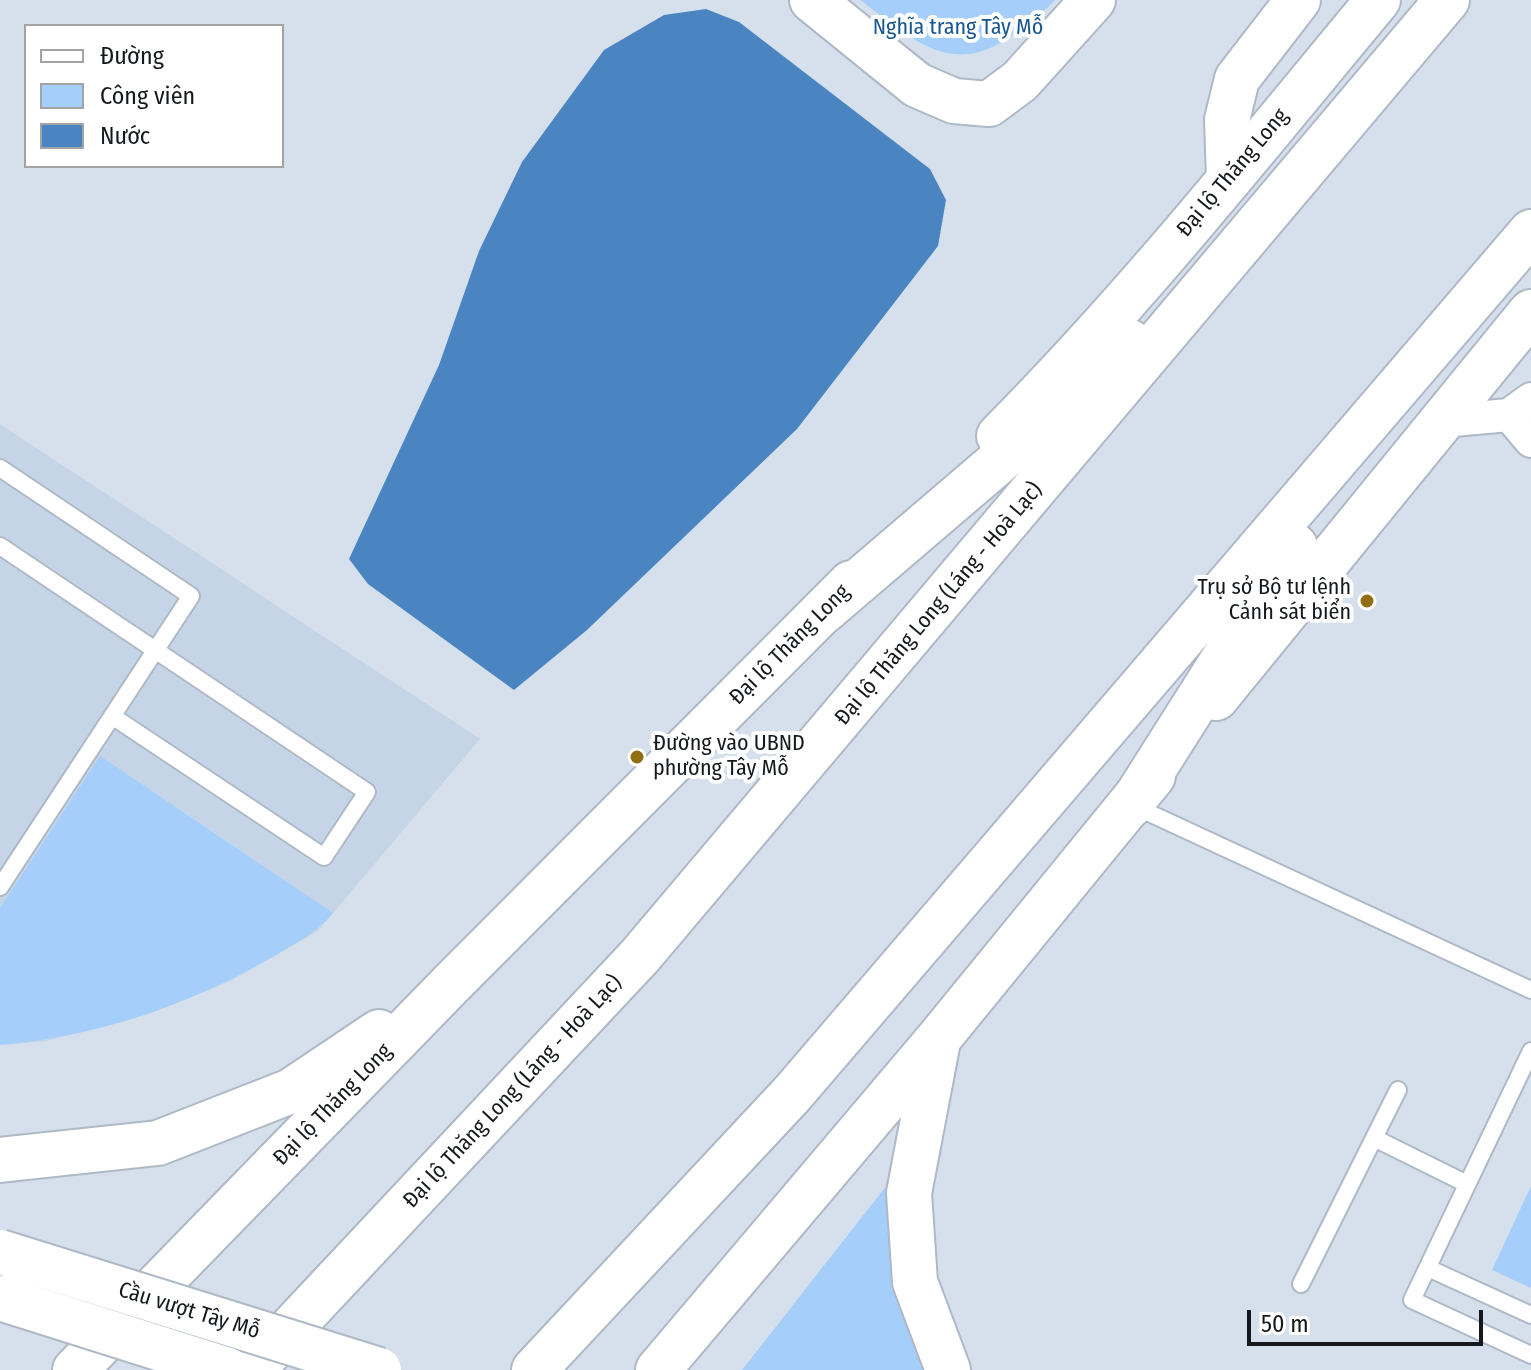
<!DOCTYPE html>
<meta charset="utf-8">
<style>
body{margin:0}
#map{position:relative;width:1531px;height:1370px;overflow:hidden;background:#d5e0ec;font-family:"Fira Sans Condensed",sans-serif}
canvas{display:block}
.legend{position:absolute;left:24px;top:24px;width:260px;height:144px;box-sizing:border-box;background:#fff;border:2px solid #a1a3a5;margin:0;padding:10px 14px;list-style:none;font-size:24px;color:#15191d}
.legend li{display:flex;align-items:center;gap:16px;height:40px}
.legend b{width:40px;border:2px solid #a1a3a5}
.scale{position:absolute;left:1247px;top:1310px;width:236px;height:36px;box-sizing:border-box;border:4px solid #15191d;border-top:0;padding-left:10px;font-size:24px;line-height:28px;white-space:nowrap;color:#15191d;-webkit-text-stroke:6px #fff;paint-order:stroke}
</style>
<div id="map">
<canvas width="1531" height="1370"></canvas>
<ul class="legend">
<li><b style="height:10px;background:#fff"></b>Đường</li>
<li><b style="height:22px;background:#a5cefb"></b>Công viên</li>
<li><b style="height:22px;background:#4a85c1"></b>Nước</li>
</ul>
<div class="scale">50 m</div>
</div>
<script>
const ctx = document.querySelector('canvas').getContext('2d');
ctx.lineJoin = 'round';
function fill(path, color) {
  ctx.fillStyle = color;
  ctx.fill(path, 'evenodd');
}
function trace(path, color, width, dash) {
  ctx.strokeStyle = color;
  ctx.lineWidth = width;
  ctx.lineCap = dash ? 'butt' : 'round';
  ctx.setLineDash(dash || []);
  ctx.stroke(path);
}
function label(font, color, halo, rows, align = 'center') {
  ctx.font = font + ' "Fira Sans Condensed",sans-serif';
  ctx.lineWidth = 8;
  ctx.setLineDash([]);
  ctx.textBaseline = 'middle';
  ctx.strokeStyle = halo;
  ctx.fillStyle = color;
  for (const [text, x, y, turn = 0] of rows) {
    ctx.save();
    ctx.translate(x, y);
    ctx.rotate((+turn || 0) * Math.PI / 180);
    ctx.textAlign = isNaN(turn) ? turn : align;
    if (halo) ctx.strokeText(text, 0, 0);
    ctx.fillText(text, 0, 0);
    ctx.restore();
  }
}
const built = new Path2D(`
 M0,424L480,739L318,931L231,981L149,1014L47,1041L0,1045Z`);
const green = new Path2D(`
 M860,0H1055C1044,12 1030,22 1017,32C953,81 914,40 860,0Z
 M100,756L333,913C315,934 293,945 269,959C186,1006 94,1037 0,1045V908Z
 M898,1171L926,1370H742Z
 M1531,1186V1288L1492,1270Z`);
const water = new Path2D(`
 M706,9L739,22L930,169L946,200L938,246L797,429L587,630L514,690L368,584L349,559L439,365L479,251L522,162L604,50L664,15Z`);
const lane = new Path2D(`
 M0,468L191,596L0,887
 M0,546L367,792L324,857L112,716
 M1132,805L1531,990
 M1531,1051L1412,1300L1531,1355
 M1374,1138L1467,1184
 M1428,1268L1531,1315
 M1301,1284L1398,1090`);
const street = new Path2D(`
 M1509,415L1531,441
 M1442,421L1509,415L1531,399`);
const secondary = new Path2D(`
 M812,0L917,85L954,101L989,104L1020,81L1093,0
 M1229,179L1227,120L1237,79L1298,0`);
const primary = new Path2D(`
 M999,436C1135,299 1255,148 1378,0
 M1216,698L1531,312
 M938,1041L909,1193L915,1282L948,1370
 M0,1160L158,1143L291,1091L379,1032
 M75,1370L451,984L851,583
 M658,1370L939,1038L1153,776`);
const highway = new Path2D(`
 M824,611L997,463L1130,342
 M1131,805L1295,546
 M252,1370L640,956L1447,0
 M534,1370L792,1094L1531,232`);
const primaryBridge = new Path2D(`
 M0,1252L379,1370
 M0,1298L228,1370`);
const markers = [
 [1367,601,8,"#916e14"],
 [637,757,8,"#916e14"]
];
const parkNames = [
 ["Nghĩa trang Tây Mỗ",958,28]
];
const streetNames = [
 ["Đại lộ Thăng Long",1233,173,-50],
 ["Đại lộ Thăng Long (Láng - Hoà Lạc)",939,604,-50],
 ["Đại lộ Thăng Long",790,645,-45],
 ["Đại lộ Thăng Long (Láng - Hoà Lạc)",513,1092,-47],
 ["Đại lộ Thăng Long",333,1105,-46],
 ["Cầu vượt Tây Mỗ",189,1311,17]
];
const poiNames = [
 ["Trụ sở Bộ tư lệnh",1351,588],
 ["Cảnh sát biển",1351,613],
 ["Đường vào UBND",653,744,"left"],
 ["phường Tây Mỗ",653,769,"left"]
];
fill(built, '#c5d5e7');
fill(green, '#a5cefb');
fill(water, '#4a85c1');
trace(lane, '#aeb9c5', 20);
trace(street, '#aeb9c5', 36);
trace(secondary, '#aeb9c5', 48);
trace(primary, '#aeb9c5', 48);
trace(highway, '#aeb9c5', 48);
trace(lane, '#fff', 16);
trace(street, '#fff', 32);
trace(secondary, '#fff', 44);
trace(primary, '#fff', 44);
trace(highway, '#fff', 44);
trace(primaryBridge, '#aeb9c5', 48, []);
trace(primaryBridge, '#fff', 44);
for (const [x, y, r, color] of markers) {
  const dot = new Path2D();
  dot.arc(x, y, r, 0, 2 * Math.PI);
  ctx.fillStyle = color;
  ctx.fill(dot);
  trace(dot, '#fff', 3);
}
label('22px', '#185690', '#fff', parkNames);
label('22px', '#15191d', '#fff', streetNames);
label('22px', '#15191d', '#fff', poiNames, 'right');
</script>
